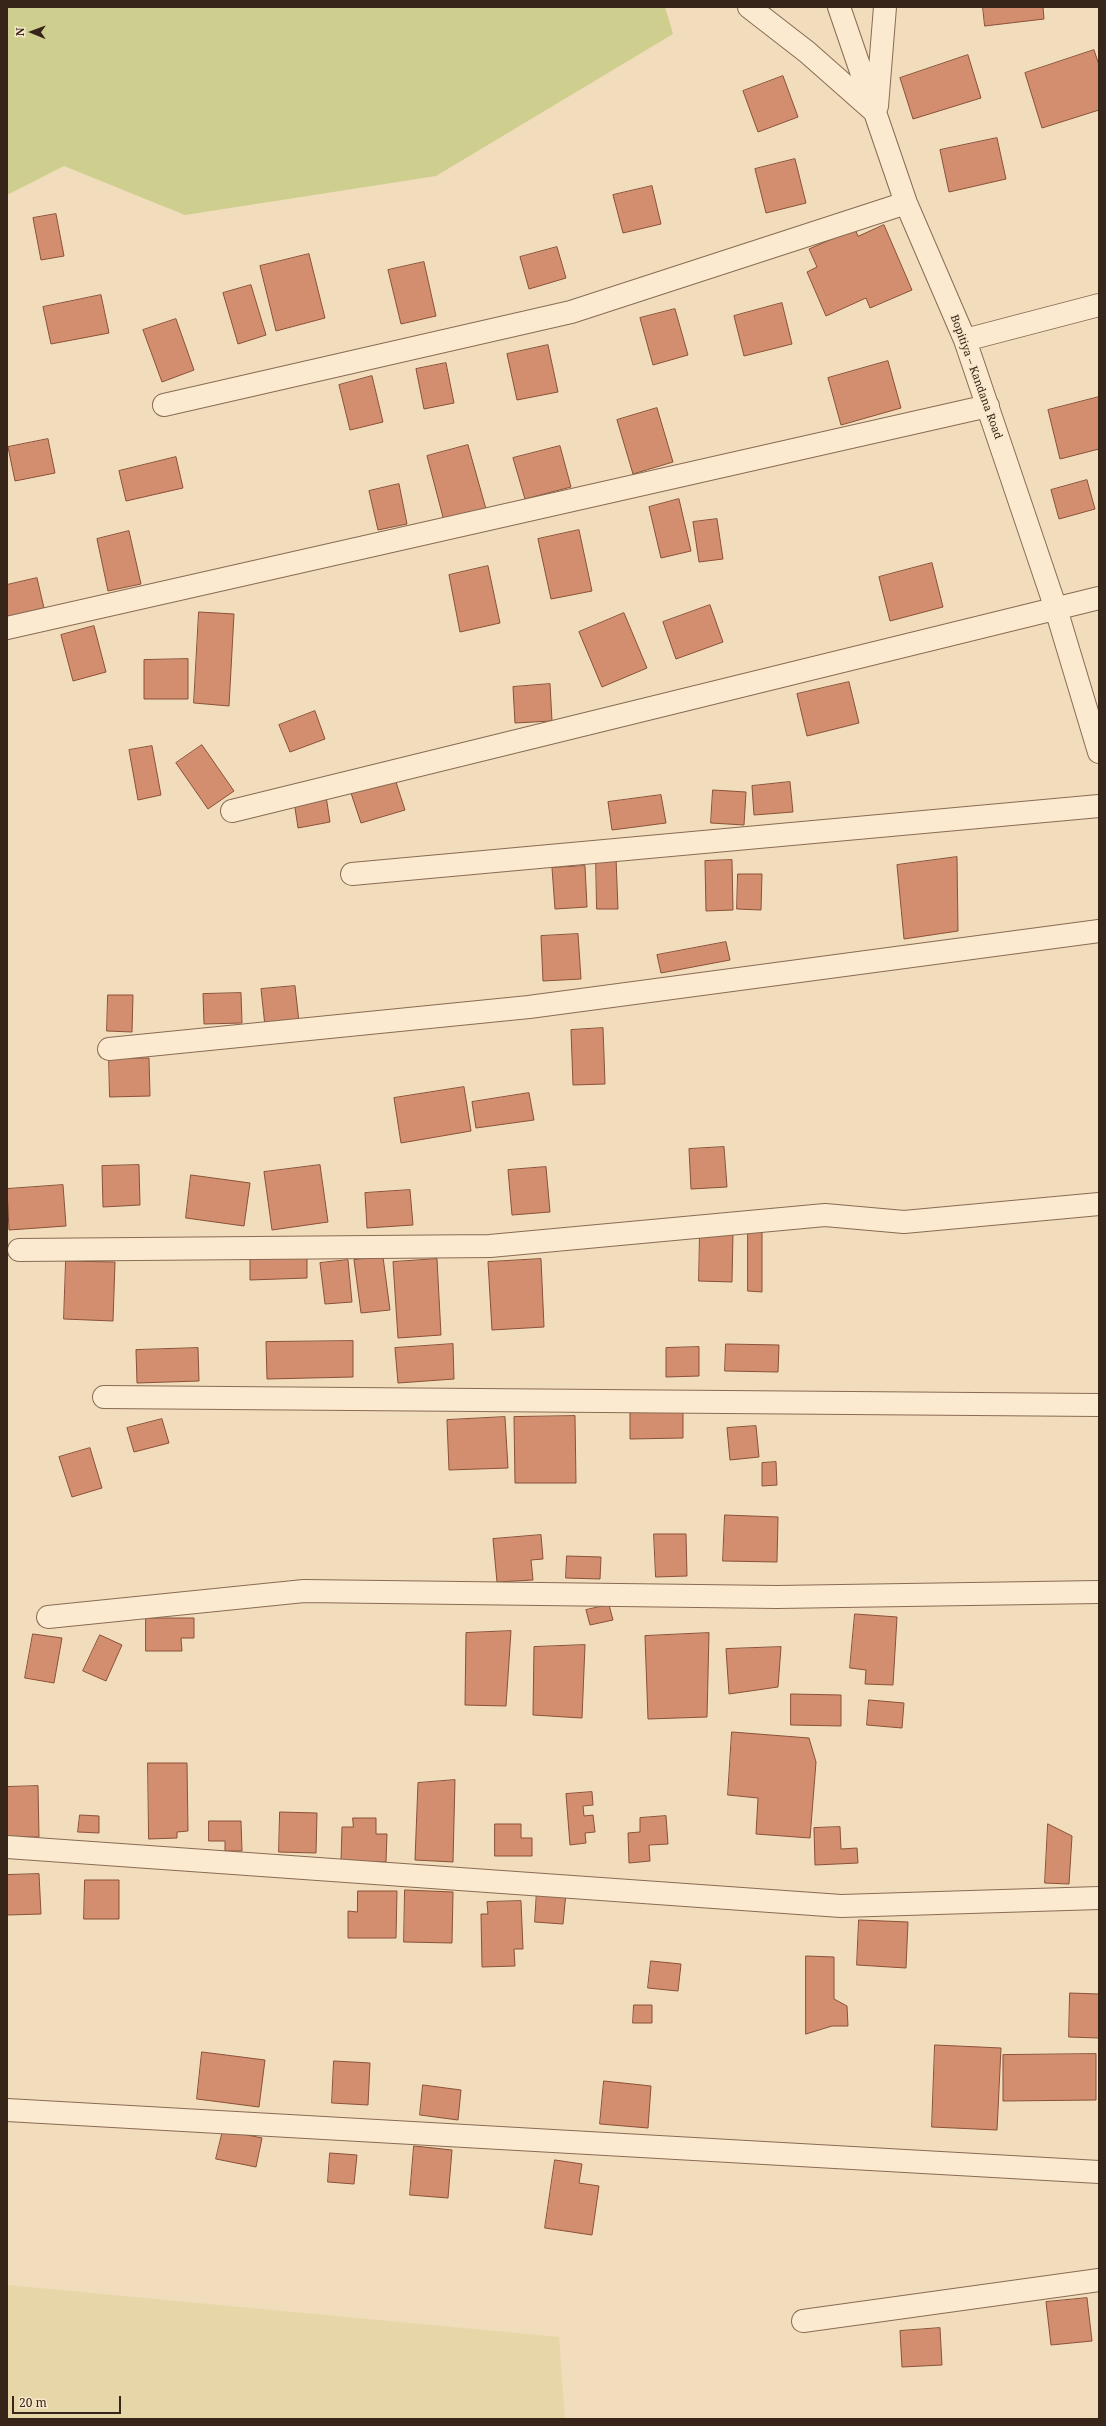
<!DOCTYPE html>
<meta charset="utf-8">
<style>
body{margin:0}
#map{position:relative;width:1106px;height:2426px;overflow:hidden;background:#f1dcbb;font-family:"Noto Serif",serif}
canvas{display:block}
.frame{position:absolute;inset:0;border:8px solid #37251a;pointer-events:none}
.north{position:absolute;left:12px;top:12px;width:40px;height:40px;-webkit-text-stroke:3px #f8e7cb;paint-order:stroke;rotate:271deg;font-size:11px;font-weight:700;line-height:16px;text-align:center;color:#37251a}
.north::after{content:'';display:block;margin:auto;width:14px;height:18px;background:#37251a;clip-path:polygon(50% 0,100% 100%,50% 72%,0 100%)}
.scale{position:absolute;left:12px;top:2396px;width:109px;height:18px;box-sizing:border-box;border:2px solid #37251a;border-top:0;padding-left:5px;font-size:12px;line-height:14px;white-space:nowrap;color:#37251a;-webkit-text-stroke:3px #f8e7cb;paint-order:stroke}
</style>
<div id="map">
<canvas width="1106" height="2426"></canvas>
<div class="frame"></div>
<div class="north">N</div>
<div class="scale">20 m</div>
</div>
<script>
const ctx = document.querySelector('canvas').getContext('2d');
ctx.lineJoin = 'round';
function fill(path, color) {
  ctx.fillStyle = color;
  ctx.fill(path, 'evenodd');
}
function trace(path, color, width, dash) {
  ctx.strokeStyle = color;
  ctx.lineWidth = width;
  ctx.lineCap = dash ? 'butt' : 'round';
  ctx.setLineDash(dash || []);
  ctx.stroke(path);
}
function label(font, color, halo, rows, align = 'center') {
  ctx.font = font + ' "Noto Serif",serif';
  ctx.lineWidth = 3;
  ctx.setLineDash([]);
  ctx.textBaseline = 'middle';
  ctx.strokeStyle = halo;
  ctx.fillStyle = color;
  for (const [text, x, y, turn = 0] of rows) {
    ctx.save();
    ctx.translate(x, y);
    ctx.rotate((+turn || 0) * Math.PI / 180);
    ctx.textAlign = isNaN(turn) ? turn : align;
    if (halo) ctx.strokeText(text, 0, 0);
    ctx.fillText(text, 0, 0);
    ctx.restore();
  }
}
const farmland = new Path2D(`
 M7,2285L559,2337L565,2419H7Z`);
const green = new Path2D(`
 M7,7H665L673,34L436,176L185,215L64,166L7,195Z`);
const building = new Path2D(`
 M983,7H1043L1044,19L985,26Z
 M1094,50L1099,65V110L1042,128L1025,73Z
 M968,55L981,98L913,119L900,78Z
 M783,76L798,117L758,132L743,91Z
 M997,138L1006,179L949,192L940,150Z
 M795,159L806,203L766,213L755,169Z
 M652,186L661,224L623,233L613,195Z
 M56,214L64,256L41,260L33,218Z
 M884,225L912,290L870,308L866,298L826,316L807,272L817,267L809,249L855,229L858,236Z
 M557,247L566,278L529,289L520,257Z
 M309,254L325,318L276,331L260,266Z
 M424,262L436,316L401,324L388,270Z
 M251,285L266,335L238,344L223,293Z
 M101,295L109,333L51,344L43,307Z
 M782,303L792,344L744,356L734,316Z
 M675,309L688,355L653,365L640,318Z
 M176,319L194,370L162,382L143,330Z
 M548,345L558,392L517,400L507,354Z
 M888,361L901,408L841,425L828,378Z
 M446,363L454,403L424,409L416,369Z
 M372,376L383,422L350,430L339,385Z
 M1099,397V449L1060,459L1048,410Z
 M657,408L673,462L633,474L617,420Z
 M48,439L55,473L15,481L8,447Z
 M468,445L486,509L444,521L427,456Z
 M560,446L571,487L525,499L513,458Z
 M176,457L183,488L126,501L119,471Z
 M1087,480L1095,509L1059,519L1051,490Z
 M399,484L407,524L378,530L369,491Z
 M679,499L691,551L661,558L649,507Z
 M717,519L723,559L699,562L693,522Z
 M579,530L592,591L551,599L538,539Z
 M129,531L141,584L108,591L97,539Z
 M932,563L943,607L890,621L879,577Z
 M488,566L500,623L460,632L449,575Z
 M37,578L44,608L7,617V585Z
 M710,605L723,642L676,659L663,622Z
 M199,612L234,614L229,706L194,703Z
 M624,613L647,668L602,687L579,632Z
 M94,626L106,672L73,681L61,635Z
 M188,659V699H144V660Z
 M849,682L859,723L807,736L797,694Z
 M550,684L552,721L515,723L513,687Z
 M315,711L325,739L290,752L279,725Z
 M202,745L234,791L208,809L176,763Z
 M152,746L161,795L138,800L129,750Z
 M394,776L405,810L361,823L350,790Z
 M790,782L793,812L754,815L752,786Z
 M713,790L746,792L744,825L711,823Z
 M661,795L666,823L612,830L608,802Z
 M326,796L330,822L298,828L294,801Z
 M957,857L958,931L904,939L897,865Z
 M596,858H616L618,909H597Z
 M732,860L733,910L706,911L705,861Z
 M585,866L587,907L555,909L552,868Z
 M738,874H762L761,910L737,909Z
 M578,934L581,979L543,981L541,936Z
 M726,942L730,960L661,973L657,955Z
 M295,986L299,1022L265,1026L261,989Z
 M241,993L242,1023L204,1024L203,994Z
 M108,995H133L132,1032L107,1031Z
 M603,1028L605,1084L573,1085L571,1030Z
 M109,1058H149L150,1096L110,1097Z
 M464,1087L471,1131L401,1143L394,1098Z
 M529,1093L534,1120L476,1128L472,1102Z
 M724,1147L727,1187L691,1189L689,1149Z
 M139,1165L140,1205L103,1207L102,1166Z
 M320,1165L328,1222L272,1230L264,1172Z
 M546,1167L550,1212L512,1215L508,1170Z
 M191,1175L250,1183L244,1226L186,1218Z
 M63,1185L66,1226L9,1230L7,1189Z
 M410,1190L413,1225L367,1228L365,1193Z
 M748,1228H762V1292L748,1291Z
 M700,1231L733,1232L732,1282L699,1281Z
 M383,1257L390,1310L361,1313L354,1260Z
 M307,1258V1278L250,1280V1260Z
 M437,1259L441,1335L398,1338L393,1262Z
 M541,1259L544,1327L492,1330L488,1262Z
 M348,1260L352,1302L325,1304L320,1263Z
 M66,1261L115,1262L113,1321L64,1319Z
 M353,1341V1377L267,1379L266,1342Z
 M453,1344L454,1379L398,1383L395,1348Z
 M726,1344L779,1345L778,1372L725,1371Z
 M699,1347V1376L666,1377V1348Z
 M198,1348L199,1381L137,1383L136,1350Z
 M683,1412V1438L630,1439V1413Z
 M575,1416L576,1483H515L514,1417Z
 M505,1417L508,1468L449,1470L447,1420Z
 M162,1419L169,1443L134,1452L127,1428Z
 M756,1426L759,1457L730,1460L727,1428Z
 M90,1448L102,1488L72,1497L59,1457Z
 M776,1462L777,1485L762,1486V1463Z
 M725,1515L778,1517L777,1562L723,1561Z
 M654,1534H686L687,1576L656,1577Z
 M541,1535L543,1559L531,1560L533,1580L497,1582L493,1539Z
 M567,1556L601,1557L600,1579L566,1578Z
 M609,1605L613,1620L590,1625L586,1610Z
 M855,1614L897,1617L893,1685L865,1684L866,1670L850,1668Z
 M146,1618H194V1638H181L182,1651H146Z
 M511,1631L506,1706L465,1705L466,1633Z
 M709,1633L707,1717L648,1719L645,1636Z
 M33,1634L62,1638L54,1683L25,1678Z
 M100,1635L122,1645L106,1681L83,1671Z
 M585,1645L582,1718L533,1715L534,1647Z
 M781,1647L778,1687L729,1694L726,1649Z
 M791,1694L841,1695V1726L791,1725Z
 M869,1700L904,1703L902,1728L867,1725Z
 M732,1732L809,1738L816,1762L810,1838L756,1834L758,1798L728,1795Z
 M148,1763H187L188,1831L177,1832V1838L149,1839Z
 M455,1780L453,1862L415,1860L418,1783Z
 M38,1786L39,1837H7V1787Z
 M592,1792L593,1805L583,1806L584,1816L593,1815L595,1832L585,1833L586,1843L570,1845L566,1794Z
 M280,1812L317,1813L316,1853L279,1852Z
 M80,1815L99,1816V1833L78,1832Z
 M666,1816L668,1844L649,1845L650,1861L629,1863L628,1833L640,1832V1818Z
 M353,1818H376V1834H387L386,1862L341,1861L342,1827H353Z
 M209,1821H241L242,1851H225V1841H209Z
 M495,1824H521V1838H532V1856H495Z
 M1048,1824L1072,1836L1069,1884L1045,1883Z
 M840,1827L841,1849L857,1848L858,1863L815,1865L814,1828Z
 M39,1874L41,1914L7,1915V1875Z
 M85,1880H119V1919H84Z
 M405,1890L453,1892L452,1943L404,1942Z
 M537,1890L566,1892L563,1924L535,1922Z
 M358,1891H397L396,1938H348V1911L357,1912Z
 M521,1901L523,1949H514L515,1966L482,1967L481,1914H488L487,1902Z
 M859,1920L908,1922L906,1968L857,1965Z
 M806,1956L834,1957V1999L847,2006L848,2026H832L806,2034Z
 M651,1961L681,1964L678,1991L648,1988Z
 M1070,1993L1099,1994V2038L1069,2037Z
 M634,2005H652V2023H633Z
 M935,2045L1001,2048L997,2130L932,2127Z
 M202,2052L265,2060L259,2107L197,2099Z
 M1096,2054V2100L1003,2101V2055Z
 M334,2061L370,2063L368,2105L332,2103Z
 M604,2081L651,2086L648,2128L600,2124Z
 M423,2085L461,2090L458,2120L420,2115Z
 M223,2130L262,2138L256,2167L216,2159Z
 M414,2146L452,2150L448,2198L410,2195Z
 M330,2153L357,2155L354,2184L328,2182Z
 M555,2160L582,2164L579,2183L599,2186L592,2235L545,2228Z
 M1087,2298L1092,2341L1051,2345L1046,2302Z
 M940,2328L942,2365L902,2367L900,2331Z`);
const minor = new Path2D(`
 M749,7L807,52L875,112
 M839,7L906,203L965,340L1056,609L1099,752
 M877,106L885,7
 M965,340L1099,305
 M164,405L571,312L906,203
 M7,628L988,406
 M232,811L1099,598
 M352,874L1099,806
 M109,1049L529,1007L1099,931
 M19,1250L490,1246L825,1215L904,1222L1099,1204
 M104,1397L1099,1405
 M48,1617L304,1591L777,1597L1099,1592
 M7,1847L841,1906L1099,1898
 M7,2110L1099,2172
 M803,2321L1099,2280`);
const streetNames = [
 ["Bopitiya – Kandana Road",976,377,70]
];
fill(farmland, '#e7d7a8');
fill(green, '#cecf8f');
fill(building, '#d28e6e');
trace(building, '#8a5138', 1);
trace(minor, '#896b54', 24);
trace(minor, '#fbeacf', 22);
label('11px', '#37251a', '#f8e7cb', streetNames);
</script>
